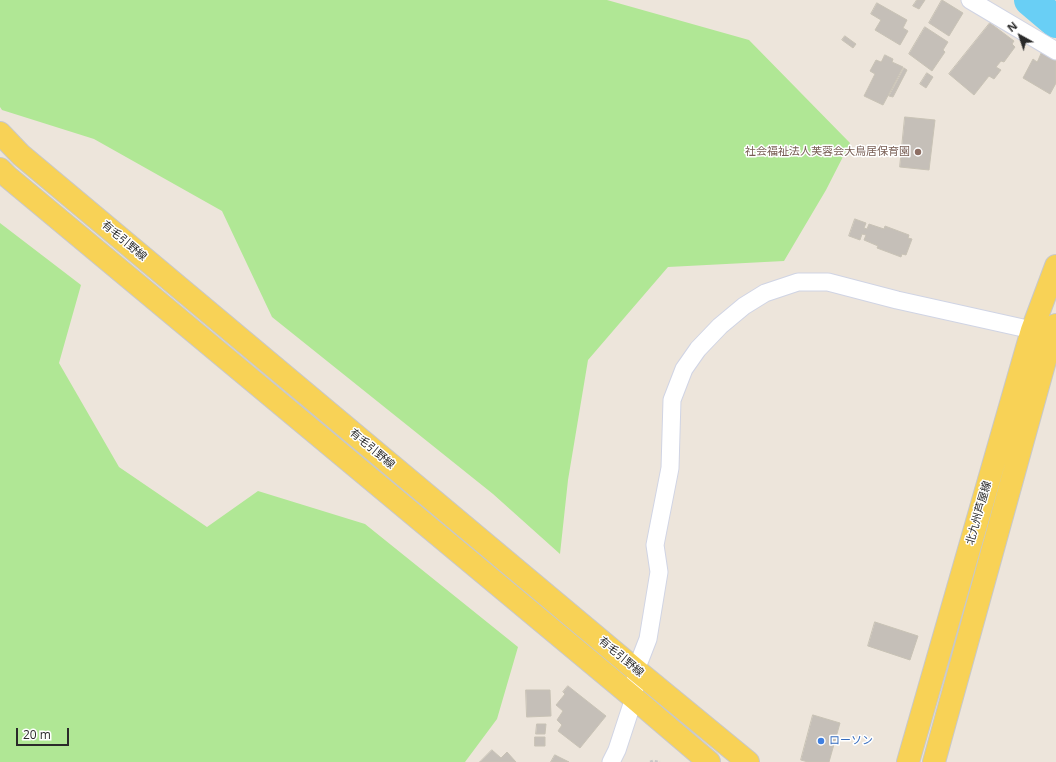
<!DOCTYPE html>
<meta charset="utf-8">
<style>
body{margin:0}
#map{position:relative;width:1056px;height:762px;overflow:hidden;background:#ede5db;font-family:"Open Sans",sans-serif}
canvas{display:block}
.north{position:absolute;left:1000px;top:16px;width:40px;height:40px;-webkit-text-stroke:3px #fff;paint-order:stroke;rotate:320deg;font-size:11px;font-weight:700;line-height:16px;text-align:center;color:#2a2a2a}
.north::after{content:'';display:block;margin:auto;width:14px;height:18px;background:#2a2a2a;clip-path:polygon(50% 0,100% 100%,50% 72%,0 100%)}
.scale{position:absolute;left:16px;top:728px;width:53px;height:18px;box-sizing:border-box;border:2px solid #2a2a2a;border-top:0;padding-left:5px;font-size:12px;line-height:14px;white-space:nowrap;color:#2a2a2a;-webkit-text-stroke:3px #fff;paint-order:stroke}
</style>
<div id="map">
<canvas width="1056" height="762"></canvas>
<div class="north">N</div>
<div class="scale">20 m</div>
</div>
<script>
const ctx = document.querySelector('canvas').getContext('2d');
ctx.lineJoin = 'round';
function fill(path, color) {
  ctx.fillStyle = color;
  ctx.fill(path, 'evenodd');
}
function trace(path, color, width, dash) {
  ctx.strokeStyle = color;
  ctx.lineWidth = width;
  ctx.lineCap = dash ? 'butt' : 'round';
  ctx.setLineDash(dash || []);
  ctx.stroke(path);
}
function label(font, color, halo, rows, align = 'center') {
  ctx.font = font + ' "Open Sans","Noto Sans JP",sans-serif';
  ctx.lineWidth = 3;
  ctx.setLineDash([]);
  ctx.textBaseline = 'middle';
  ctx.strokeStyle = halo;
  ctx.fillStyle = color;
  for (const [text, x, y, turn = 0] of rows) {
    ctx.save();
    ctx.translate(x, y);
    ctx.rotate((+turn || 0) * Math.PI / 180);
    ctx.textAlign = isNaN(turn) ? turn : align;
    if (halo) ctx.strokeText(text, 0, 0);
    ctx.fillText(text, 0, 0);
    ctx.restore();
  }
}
const green = new Path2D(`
 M0,0H607L749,40L850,143L826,190L784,261L668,267L588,360L568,480L560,554L493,494L272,317L222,211L94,139L2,110L0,107Z
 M0,223L81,285L59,363L119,467L207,527L258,491L365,524L518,647L497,719L465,762H0Z`);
const river = new Path2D(`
 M1030,0L1056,22`);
const building = new Path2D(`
 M917,0H925L919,9L913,6Z
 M942,0L963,13L949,36L929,23Z
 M877,3L907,20L903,28L908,31L900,45L875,30L881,20L871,14Z
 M990,23L1014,41L1012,44L1015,47L1004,62L1001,61L996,67L1001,70L994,79L989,76L974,95L949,74Z
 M925,27L948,42L943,50L945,52L932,71L909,54Z
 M845,36L856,44L853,48L842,40Z
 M1042,52L1056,61V83L1050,94L1023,78L1033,59L1037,62Z
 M885,55L893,59L892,62L903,67L883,105L864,96L875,74L870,71L876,60L881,62Z
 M904,68L907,70L893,97L889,96Z
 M927,73L933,77L926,88L920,84Z
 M905,117L935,120L929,170L900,167Z
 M855,219L866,223L864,228L867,229L869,224L884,229L885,226L909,235L908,238L912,239L906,255L902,254L901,257L877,248L878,246L864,240L866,235L862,234L860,240L849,236Z
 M875,622L918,636L910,660L868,646Z
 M568,686L606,716L580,748L558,731L562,725L557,720L563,711L556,705L565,694L563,692Z
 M526,690H550L551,716L527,717Z
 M813,715L840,723L829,762H808L801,760Z
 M537,724H546L545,734H536Z
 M535,737H545V746H535Z
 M492,750L501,758L507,752L516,762H480Z
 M555,755L569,762H551Z`);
const path = new Path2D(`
 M650,762L653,761L660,762`);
const street = new Path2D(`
 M970,0L1056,51
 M611,762L617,750L634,698L636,670L648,639L659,572L655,545L670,468L672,400L684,369L698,349L720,326L744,306L765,293L798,282H828L897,300L1032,330`);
const primary = new Path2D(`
 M0,133L21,155L636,670L748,762
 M0,169L8,177L634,698L709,762
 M908,762L1032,330L1056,266
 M934,762L1051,339L1056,325`);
const markers = [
 [918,152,4,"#8d6e63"],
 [821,741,4,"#3f7fe0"]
];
const educationNames = [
 ["社会福祉法人芙蓉会大鳥居保育園",910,152]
];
const streetNames = [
 ["有毛引野線",124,241,40],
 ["有毛引野線",372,449,40],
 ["北九州芦屋線",979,513,-74],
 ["有毛引野線",621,657,40]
];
const shopNames = [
 ["ローソン",829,741]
];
fill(green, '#b0e795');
trace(river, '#69cff5', 32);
fill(building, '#c5bfb8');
trace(building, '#c8c2b5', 1);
trace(street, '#d0d4e4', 19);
trace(primary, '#c8c8c8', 24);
trace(path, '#c8c8c8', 2.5, [3, 2]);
trace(street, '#fff', 17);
trace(primary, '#f8d256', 22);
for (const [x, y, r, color] of markers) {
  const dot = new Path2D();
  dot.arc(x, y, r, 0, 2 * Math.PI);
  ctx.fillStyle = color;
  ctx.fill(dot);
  trace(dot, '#fff', 1.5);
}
label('11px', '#785e54', '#fff', educationNames, 'right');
label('11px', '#2a2a2a', '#fff', streetNames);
label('11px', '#366cbe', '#fff', shopNames, 'left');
</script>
